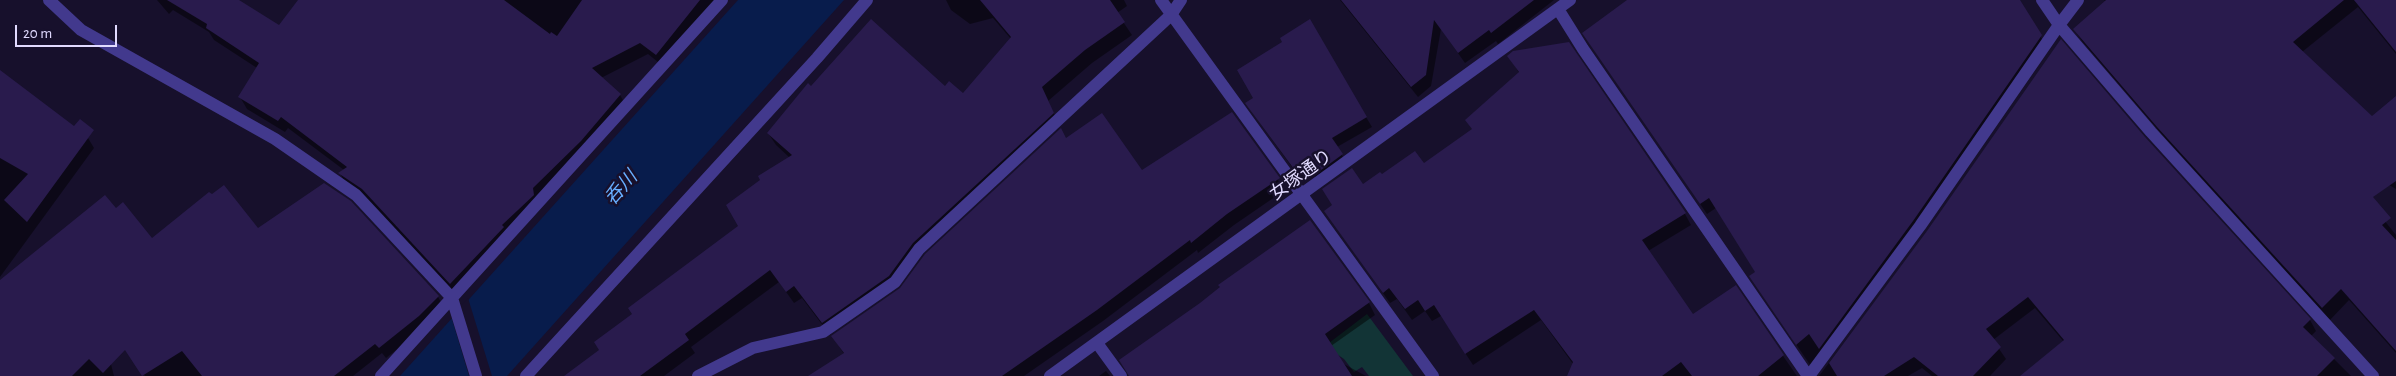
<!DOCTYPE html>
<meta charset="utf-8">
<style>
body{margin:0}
#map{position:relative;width:2396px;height:376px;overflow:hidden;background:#17102c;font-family:"Alegreya Sans",sans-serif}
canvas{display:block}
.scale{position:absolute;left:15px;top:25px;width:102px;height:22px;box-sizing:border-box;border:2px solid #e1daff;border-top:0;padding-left:6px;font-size:15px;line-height:18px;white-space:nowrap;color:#e1daff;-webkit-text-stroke:4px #17102c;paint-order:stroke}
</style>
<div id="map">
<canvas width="2396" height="376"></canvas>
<div class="scale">20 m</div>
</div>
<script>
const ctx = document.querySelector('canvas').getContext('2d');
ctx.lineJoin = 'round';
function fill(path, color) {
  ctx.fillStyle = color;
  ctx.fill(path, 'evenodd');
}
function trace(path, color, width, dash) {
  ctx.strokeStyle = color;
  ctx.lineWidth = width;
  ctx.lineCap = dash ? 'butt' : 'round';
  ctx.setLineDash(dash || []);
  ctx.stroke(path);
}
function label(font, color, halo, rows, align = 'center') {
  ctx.font = font + ' "Alegreya Sans","Noto Sans JP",sans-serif';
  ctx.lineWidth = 5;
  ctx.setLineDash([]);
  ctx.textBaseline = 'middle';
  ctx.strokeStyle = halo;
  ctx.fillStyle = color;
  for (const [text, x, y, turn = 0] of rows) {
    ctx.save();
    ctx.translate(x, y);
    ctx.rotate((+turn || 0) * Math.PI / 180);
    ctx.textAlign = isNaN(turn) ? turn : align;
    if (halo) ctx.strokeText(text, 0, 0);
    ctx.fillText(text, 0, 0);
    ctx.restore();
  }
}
const green = new Path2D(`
 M1367,314L1413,376H1369L1362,367L1354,372L1344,359L1325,346Z`);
const water = new Path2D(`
 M738,0H844L507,376H400Z`);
const pier = new Path2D(`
 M468,298L492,376H469L451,316Z`);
const shadow = new Path2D(`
 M157,0H236L280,27L299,0H721L663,66L648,54L601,78L620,95L627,107L457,295L346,185L340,173L344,170L288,128L285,132L247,109L240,97L257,68L214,40L209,32L173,10L169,14Z
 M946,0H1124L1127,6L1117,13L1132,35L1092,63L1048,101L1060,126L830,335L802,298L794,303L779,282L691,347L695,353L664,376H566L600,350L633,314L739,226L790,158L776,145L768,133L811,88H945L963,94L1011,39L993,18L970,24L951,10Z
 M1340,0H1554L1498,44L1496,41L1465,63L1441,29L1431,86L1418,97Z
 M1629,0H2015L2047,46L1815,372L1757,287L1756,273L1716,208L1707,214L1590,44Z
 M2104,0H2396V54L2358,7L2302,52L2372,118L2396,131V189L2327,149L2396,235V353L2349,300L2330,320L2166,139L2082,41L2074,29L2106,2Z
 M1309,21L1372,127L1337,147L1347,164L1320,184L1311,171L1300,178L1252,112L1254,98L1284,42Z
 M1509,56L1685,214L1691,225L1648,251L1692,316L1735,287L1797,376H1578L1573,364L1541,320L1473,365L1441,316L1432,321L1425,311L1412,320L1397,299L1390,303L1325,211L1362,186L1382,176L1424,165L1473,130L1467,120L1519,73Z
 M0,72L88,138L94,148L0,277Z
 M1231,113L1285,190L1234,225L1198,253L1197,250L1103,321L1024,376H811L844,354L833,337L901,289L1066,139L1141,172Z
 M2144,138L2310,320L2316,331L2311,336L2351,376H2042L2064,342L2035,308L1993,340L2006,359L1990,376H1932L1922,368L1908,376H1819L1928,231Z
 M116,210L152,239L258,230L438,297L444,307L425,327L386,358L382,353L353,376H145L96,305L114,376H0V282Z
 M1369,303L1375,315L1331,346L1342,363L1366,376H1130Z
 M1106,371L1110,376H1099Z`);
const building = new Path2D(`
 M167,0H239L279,25L298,0H504L550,34L551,32L557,36L582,0H700L656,55L640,43L592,68L621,94L581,141L533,188L534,195L502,225L504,227L450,284L362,189L338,173L347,167L281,117L278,121L238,97L259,63L206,28L207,24Z
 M980,0H1110L1125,22L1085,50L1042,87L1054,113L913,243L889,276L822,323L794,286L786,292L770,270L685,334L689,340L640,376H564L599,350L594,342L632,314L628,308L738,226L726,205L760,180L758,176L792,155L767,133L808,83L811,86L871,19L945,86L949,81L963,93L1011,37Z
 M1341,0H1534L1491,33L1489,30L1458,53L1434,20L1426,75L1411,87Z
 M1627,0H2020L2042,35L1913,221L1819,349L1809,334L1796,345L1749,276L1755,272L1709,198L1700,204L1582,33Z
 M2106,0H2344L2293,42L2372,116L2396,96V181L2373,197L2391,218L2382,225L2396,240V351L2341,289L2322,308L2157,127L2073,29Z
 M2354,0H2396V52Z
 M1310,19L1367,117L1332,138L1343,154L1313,176L1305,162L1294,169L1245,103L1253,98L1237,70L1282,42L1280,38Z
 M2061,39L2145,137L2311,319L2303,327L2335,358L2317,376H2020L2064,340L2028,297L1986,329L2001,347L1973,376H1938L1914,357L1884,376H1837L1829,363L1927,231Z
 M1569,42L1686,213L1642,240L1693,314L1736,285L1784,355L1758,376H1692L1681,362L1662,376H1567L1573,362L1534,310L1465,354L1434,305L1425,311L1418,300L1405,309L1389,288L1383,293L1324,211L1332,205L1322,189L1352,168L1363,184L1380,172L1382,174L1415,151L1424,163L1472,129L1465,120L1519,72L1507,56L1513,51Z
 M0,70L74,126L80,119L94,130L27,222L4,200L28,174L0,158Z
 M1232,112L1280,178L1227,214L1191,243L1190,240L1097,310L1002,376H808L844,353L831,336L900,288L925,254L1061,128L1066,138L1102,113L1142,170Z
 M324,183L351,201L439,296L419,316L379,348L375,344L334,376H202L182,351L142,376L125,350L103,373L89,359L72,376H0V280L105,195L116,208L123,202L152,238L209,192L212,194L224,185L258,228Z
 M1310,220L1370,302L1325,334L1352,376H1129L1119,360L1200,303L1220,287L1218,285Z`);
const street = new Path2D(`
 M49,0L81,30L275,139L356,195L452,298L476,376
 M1161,0L1433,376
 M2042,0L2059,25L2151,132L2373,376
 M1558,9L1583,49L1808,376
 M1097,343L1121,376
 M381,376L722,0
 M526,376L817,58L867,0
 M698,376L753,348L823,332L895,282L919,249L1171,15L1181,0
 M1050,376L1570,0
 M1809,376L1920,226L2059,25L2078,0`);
const streetNames = [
 ["女塚通り",1301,175,-36]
];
const waterNames = [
 ["呑川",621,188,-48]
];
fill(green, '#123436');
fill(water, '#081c4c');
fill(pier, '#17102c');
fill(shadow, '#0007');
fill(building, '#291b4d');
trace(street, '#42398d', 12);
label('18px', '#e1daff', '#17102c', streetNames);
label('italic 19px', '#68aeff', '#17102c', waterNames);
</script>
